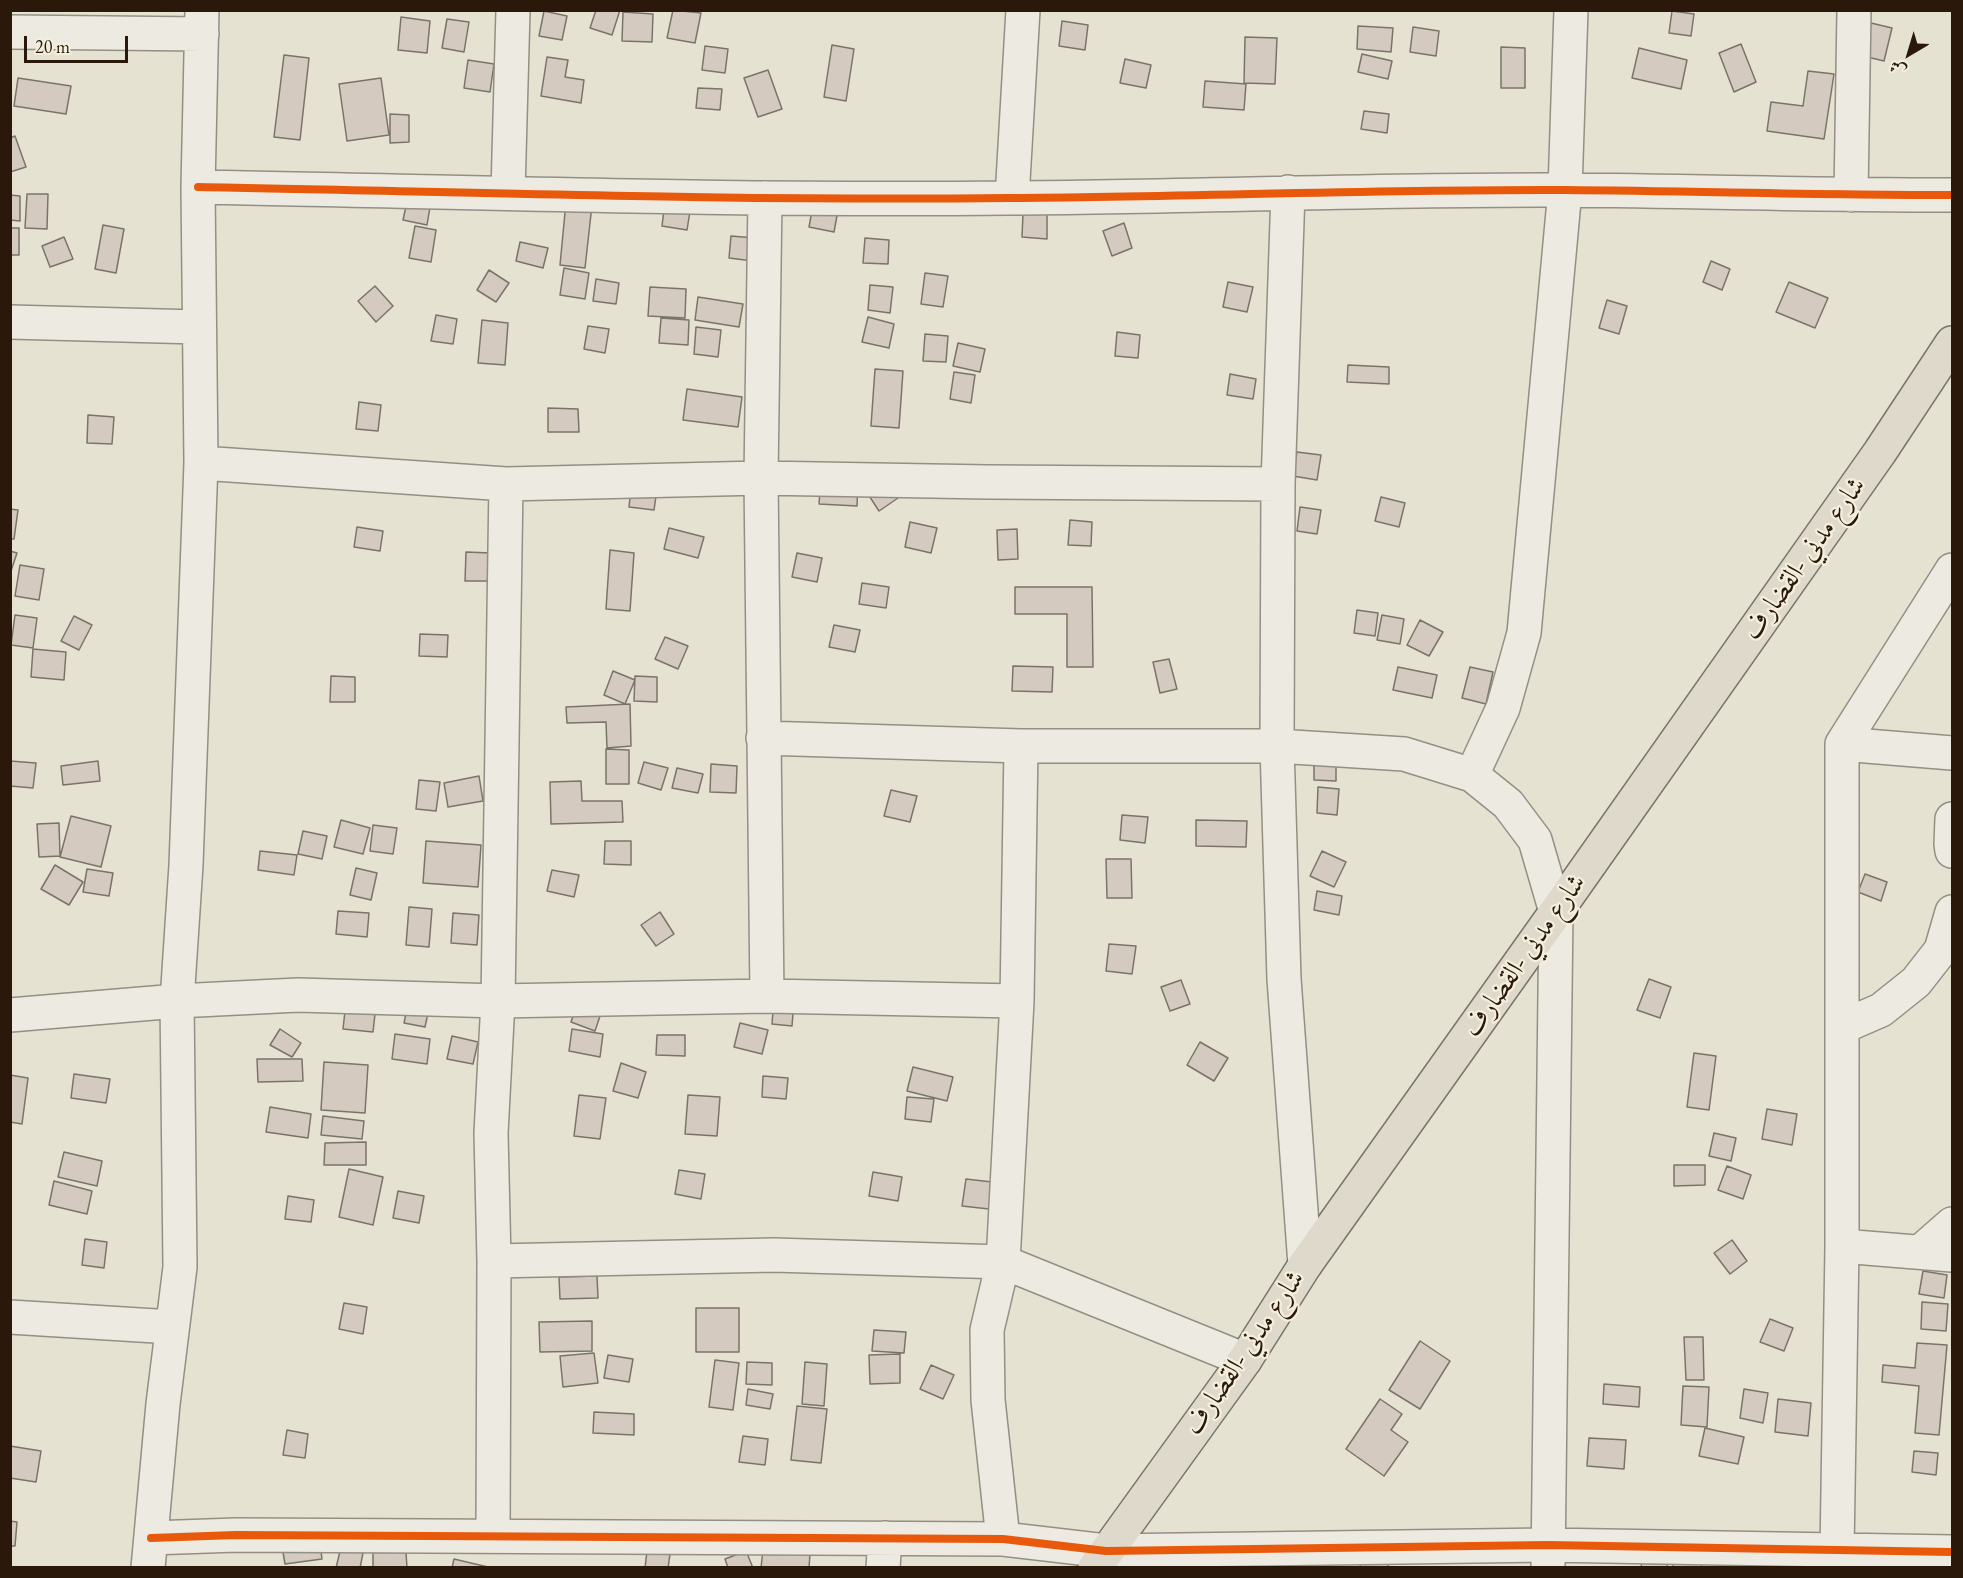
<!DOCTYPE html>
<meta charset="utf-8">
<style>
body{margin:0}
#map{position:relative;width:1963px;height:1578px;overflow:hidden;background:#e6e2d2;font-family:"EB Garamond",Amiri,serif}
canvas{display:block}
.frame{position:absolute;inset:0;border:12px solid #2a190b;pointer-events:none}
.north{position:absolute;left:1879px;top:24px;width:60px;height:60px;-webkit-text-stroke:4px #f4efdd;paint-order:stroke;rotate:218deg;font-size:16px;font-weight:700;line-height:24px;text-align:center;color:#2a190b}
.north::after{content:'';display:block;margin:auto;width:21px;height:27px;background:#2a190b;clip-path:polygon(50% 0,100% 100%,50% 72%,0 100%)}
.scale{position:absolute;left:24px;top:36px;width:104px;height:27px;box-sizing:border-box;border:3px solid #2a190b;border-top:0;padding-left:8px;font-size:18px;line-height:21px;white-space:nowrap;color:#2a190b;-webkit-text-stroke:4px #f4efdd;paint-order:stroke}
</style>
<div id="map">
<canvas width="1963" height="1578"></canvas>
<div class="frame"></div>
<div class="north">ش</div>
<div class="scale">20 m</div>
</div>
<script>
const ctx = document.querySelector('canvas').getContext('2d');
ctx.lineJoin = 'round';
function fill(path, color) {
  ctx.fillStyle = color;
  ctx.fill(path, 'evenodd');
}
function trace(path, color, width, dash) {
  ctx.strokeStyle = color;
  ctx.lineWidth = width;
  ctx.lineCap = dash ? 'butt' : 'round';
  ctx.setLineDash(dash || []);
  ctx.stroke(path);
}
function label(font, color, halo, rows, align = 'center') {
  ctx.font = font + ' "EB Garamond",Amiri,serif';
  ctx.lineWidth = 4.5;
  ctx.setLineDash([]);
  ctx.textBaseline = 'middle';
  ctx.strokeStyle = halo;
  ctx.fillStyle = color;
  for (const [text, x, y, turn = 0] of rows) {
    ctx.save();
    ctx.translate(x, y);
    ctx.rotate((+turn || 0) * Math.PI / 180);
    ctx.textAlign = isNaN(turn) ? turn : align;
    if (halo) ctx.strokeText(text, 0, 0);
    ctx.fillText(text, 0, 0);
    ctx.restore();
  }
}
const building = new Path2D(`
 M596,10H620L612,35L590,28Z
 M673,10L701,13L695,43L667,38Z
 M544,11L567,16L562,40L539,36Z
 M1672,11L1694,14L1691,36L1669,33Z
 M623,12L653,14L652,42L622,41Z
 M401,17L430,21L427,53L398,50Z
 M447,19L469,22L464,52L442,48Z
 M1062,21L1088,25L1085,50L1059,46Z
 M1871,23L1892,28L1884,61L1863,56Z
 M1358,26L1393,28L1391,52L1357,49Z
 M1413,27L1439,31L1436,56L1410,52Z
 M1245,37L1277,38L1275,84L1244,83Z
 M1741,44L1756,82L1734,92L1719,53Z
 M832,45L854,49L846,101L824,97Z
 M705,46L728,49L725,73L702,70Z
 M1501,47L1525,48V88H1501Z
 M1639,48L1687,60L1681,89L1632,78Z
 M1362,54L1392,61L1388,79L1358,72Z
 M284,55L309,58L300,140L274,137Z
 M547,57L568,60L565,77L584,80L581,103L541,96Z
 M1125,59L1151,65L1146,88L1120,83Z
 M468,60L494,64L490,92L464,88Z
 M768,70L782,109L758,117L744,78Z
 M1808,71L1834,74L1824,139L1767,131L1771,102L1803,106Z
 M18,78L71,86L66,114L14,106Z
 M381,78L389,135L347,141L339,84Z
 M1205,81L1246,84L1244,110L1203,107Z
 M698,88L722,89L720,110L696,108Z
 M1364,111L1389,114L1387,133L1361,129Z
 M390,114L409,115V142L390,143Z
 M15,136L26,167L10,172V138Z
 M27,194H48L47,229L25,228Z
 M10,195L20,196V221L10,220Z
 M408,197L431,201L427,225L403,220Z
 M566,202L592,205L585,268L560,265Z
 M665,202L691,205L687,230L662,226Z
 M813,205L838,210L834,232L809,227Z
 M1023,214H1047V239L1022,237Z
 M1124,223L1132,248L1112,256L1103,231Z
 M103,225L124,229L116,273L95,269Z
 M415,226L436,230L431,262L409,258Z
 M10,228H19V255H10Z
 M731,236L755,238L753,261L729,258Z
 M64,237L73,259L50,267L42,246Z
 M865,238L889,240L888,264L863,263Z
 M520,242L548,248L543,268L516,261Z
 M1711,261L1730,269L1722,290L1703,282Z
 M564,268L589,273L585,299L560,295Z
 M489,270L509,283L496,302L477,290Z
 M925,273L948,276L943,307L921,304Z
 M596,279L619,283L616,304L593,301Z
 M1228,282L1253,287L1247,312L1223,307Z
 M1789,282L1828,298L1815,328L1776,312Z
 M870,285L893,287L890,313L868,310Z
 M375,286L393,306L376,322L358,301Z
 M650,287L686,289L685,318L648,316Z
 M698,297L743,304L739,327L695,320Z
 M1607,300L1627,306L1619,334L1599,328Z
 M436,315L457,319L453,344L431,341Z
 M868,317L894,324L889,348L862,342Z
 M661,318L689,320L688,345L659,343Z
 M482,320L508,323L505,365L478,363Z
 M588,326L609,329L605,353L584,349Z
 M696,327L721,330L718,357L694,354Z
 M1117,332L1140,335L1138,358L1115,356Z
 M925,334L948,336L946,362L923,361Z
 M958,343L985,349L980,372L953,366Z
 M1348,365L1389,367V384L1347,382Z
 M875,369L903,371L899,428L871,426Z
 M954,372L975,375L971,403L950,399Z
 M1230,374L1256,379L1253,399L1227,395Z
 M687,389L742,397L738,427L683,420Z
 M359,402L381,405L378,431L356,429Z
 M548,408L578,409L579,432H548Z
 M88,415L114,417L112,444L87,443Z
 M1297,452L1321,455L1317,480L1293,476Z
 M821,477L858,479L857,506L819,504Z
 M885,478L898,498L879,511L866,491Z
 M632,479L658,482L654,510L629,507Z
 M1381,497L1405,503L1399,527L1375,521Z
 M1300,507L1321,510L1317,534L1297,531Z
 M10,509L18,510L14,539H10Z
 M1070,520L1092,522L1091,546L1068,545Z
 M910,522L937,528L931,553L905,547Z
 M357,527L383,531L380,551L354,547Z
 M669,528L704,537L698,558L664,549Z
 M1017,529L1018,559L998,560L997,530Z
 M610,550L634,553L630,611L606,609Z
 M10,551L17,553L10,574Z
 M466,552L491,553L490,581H465Z
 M797,553L822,558L817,582L792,577Z
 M20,565L44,569L39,600L15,596Z
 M862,583L889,587L886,608L859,604Z
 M1015,587H1092L1093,667H1067V614H1015Z
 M1357,610L1378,613L1375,636L1354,633Z
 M15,615L37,618L33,648L11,645Z
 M1382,615L1404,619L1400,644L1377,640Z
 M74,616L92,625L79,650L61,641Z
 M1420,620L1443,632L1429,656L1407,645Z
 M834,625L860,630L855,652L829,647Z
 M420,634L448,635L447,657L419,656Z
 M665,637L688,646L678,669L655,659Z
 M33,649L66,652L64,680L31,677Z
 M1169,659L1177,689L1160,693L1153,662Z
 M1013,666L1053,667L1052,692L1012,691Z
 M1398,667L1437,675L1432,698L1393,690Z
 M1470,667L1493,672L1486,704L1462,698Z
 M613,671L635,680L625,704L604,695Z
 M331,676L355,677V702H330Z
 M635,676L657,677V702L634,701Z
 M630,704L631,746L607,748L606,722L567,723L566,707Z
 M606,749L629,750V784H606Z
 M1314,754L1336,755V781L1314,780Z
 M10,761L36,763L33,788L10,786Z
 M98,761L100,781L63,785L61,766Z
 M644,762L668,768L661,790L638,783Z
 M711,764L737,766L736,793L710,792Z
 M677,768L703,774L698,793L672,788Z
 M479,776L483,801L448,807L444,783Z
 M419,780L440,782L436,811L416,809Z
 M581,781L582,801H622L623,822L551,824L550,782Z
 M1318,787L1339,789L1337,815L1317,813Z
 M891,790L917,796L910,822L884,816Z
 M1122,815L1148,817L1145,843L1120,840Z
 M71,816L111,826L101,867L60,857Z
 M341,820L370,828L363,854L334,847Z
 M1196,820L1247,821L1246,847L1196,846Z
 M59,823L60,856L39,857L37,824Z
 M373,825L397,828L393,854L370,851Z
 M303,831L327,836L322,859L298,854Z
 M426,841L481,845L478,887L423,883Z
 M605,841H631V865L604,864Z
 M260,851L297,855L294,875L258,870Z
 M1322,851L1346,862L1334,887L1310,876Z
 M1106,859H1131L1132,898H1107Z
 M55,865L83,882L69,905L41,889Z
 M356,868L377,873L371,900L350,895Z
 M87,869L113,873L109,896L83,892Z
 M552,870L579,875L574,897L547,891Z
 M1865,874L1887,882L1881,901L1858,892Z
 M1317,891L1342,896L1339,915L1314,910Z
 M409,907L432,909L429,947L406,945Z
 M338,911L369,913L367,937L336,934Z
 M660,912L674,934L656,946L641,925Z
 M453,913L479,915L477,945L451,943Z
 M1109,944L1136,946L1132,974L1106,971Z
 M1649,979L1671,987L1660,1018L1637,1010Z
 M1181,980L1190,1004L1170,1011L1161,987Z
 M583,986L607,995L595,1031L571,1022Z
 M411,989L432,994L425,1027L404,1023Z
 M774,998L794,1001L792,1026L772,1024Z
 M346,1002L376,1005L373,1032L343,1029Z
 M740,1023L768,1030L762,1054L734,1047Z
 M280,1029L301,1043L292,1057L270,1045Z
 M572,1029L603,1034L600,1057L569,1051Z
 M395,1034L430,1039L427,1064L392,1059Z
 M657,1035H685V1056L656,1055Z
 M452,1036L478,1042L473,1064L447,1059Z
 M1200,1042L1228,1058L1214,1081L1187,1065Z
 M1694,1053L1716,1056L1709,1110L1687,1107Z
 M257,1059H302L303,1081L258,1082Z
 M324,1062L368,1065L365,1113L321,1110Z
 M621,1063L646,1072L638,1098L613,1091Z
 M913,1067L953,1077L947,1101L907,1091Z
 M74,1074L110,1079L106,1103L71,1098Z
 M10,1075L28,1078L22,1124L10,1122Z
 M763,1076L788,1078L786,1099L762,1097Z
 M579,1095L606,1098L600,1139L574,1136Z
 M688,1095L720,1097L717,1136L685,1134Z
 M907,1097L934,1099L931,1122L905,1119Z
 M270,1107L311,1114L308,1138L266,1132Z
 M1767,1109L1797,1114L1792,1145L1762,1139Z
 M323,1116L364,1121L362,1139L321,1135Z
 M1714,1133L1736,1138L1731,1161L1709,1156Z
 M366,1142V1165H324L325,1143Z
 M64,1152L102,1161L97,1186L58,1177Z
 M1674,1165H1705V1185L1674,1186Z
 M1727,1166L1751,1175L1743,1199L1718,1190Z
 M349,1169L383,1177L373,1225L339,1217Z
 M679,1170L705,1174L701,1199L675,1194Z
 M873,1172L902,1177L898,1201L869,1196Z
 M966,1179L992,1182L989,1209L962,1206Z
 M54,1181L92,1191L87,1214L49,1205Z
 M398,1191L424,1196L419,1223L393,1218Z
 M288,1196L314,1200L311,1222L285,1219Z
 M85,1239L107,1242L104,1268L82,1265Z
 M1732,1240L1747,1261L1730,1274L1714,1253Z
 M1923,1271L1947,1275L1944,1298L1919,1294Z
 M597,1276L598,1298L560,1299L559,1277Z
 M1922,1302L1948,1304L1946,1331L1921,1329Z
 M344,1303L367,1307L363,1334L339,1329Z
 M696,1308H739V1352H696Z
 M1770,1319L1793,1328L1784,1351L1760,1342Z
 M592,1321V1351L540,1352L539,1322Z
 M874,1330L906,1332L904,1353L872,1351Z
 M1684,1337H1703L1704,1380H1686Z
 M1420,1341L1450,1361L1420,1409L1389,1390Z
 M1917,1343L1947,1345L1939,1435L1915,1433L1919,1386L1882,1382L1883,1365L1915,1368Z
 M594,1353L598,1383L563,1387L560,1356Z
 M900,1354V1383L870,1384L869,1355Z
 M608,1355L633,1359L629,1382L604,1378Z
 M715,1360L739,1363L733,1410L709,1407Z
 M747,1362L772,1363V1385L746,1384Z
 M805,1362L827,1364L824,1406L802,1404Z
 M931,1365L954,1375L943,1399L920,1389Z
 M1604,1384L1640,1387L1639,1407L1603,1404Z
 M1683,1386L1709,1387L1707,1427L1681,1425Z
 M748,1389L773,1394L770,1409L746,1405Z
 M1744,1389L1768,1393L1763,1423L1740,1418Z
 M1380,1399L1402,1414L1391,1430L1408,1442L1384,1476L1346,1449Z
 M1778,1399L1811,1403L1808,1436L1775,1432Z
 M797,1406L827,1409L821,1463L791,1460Z
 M594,1412L634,1414V1435L593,1433Z
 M1705,1428L1744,1437L1738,1464L1699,1456Z
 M287,1430L308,1434L305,1458L283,1455Z
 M743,1436L768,1439L765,1465L739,1462Z
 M1589,1438L1626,1440L1624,1469L1587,1466Z
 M10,1446L41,1451L36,1482L10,1478Z
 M1914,1451L1938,1453L1936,1475L1912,1472Z
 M10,1521L17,1522L15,1546H10Z
 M319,1536L322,1559L285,1564L281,1541Z
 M341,1547L363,1553L360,1568H336Z
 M763,1549L810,1554L809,1568H761Z
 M647,1551L670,1554L668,1568H645Z
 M746,1551L753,1568H728L725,1559Z
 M373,1552H406L407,1568H373Z
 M1361,1557L1389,1559L1388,1568H1360Z
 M1642,1558L1668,1561L1667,1568H1641Z
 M454,1559L488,1567V1568H452Z
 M1673,1561L1702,1564L1701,1568H1673Z`);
const minor = new Path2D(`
 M10,32L202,34
 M198,187C468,192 739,201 1009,198C1194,197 1379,189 1565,190C1694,191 1823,195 1952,195
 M508,192L513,10
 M1288,192L1278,484L1277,746L1284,979L1305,1265
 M1851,195L1854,10
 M765,198L761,478L767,996
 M1012,198L1023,10
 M10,322L198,327
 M201,463L506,484L761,478L988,482L1278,484
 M763,738L1021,746H1277L1404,754L1472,775L1508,804L1535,840L1556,912L1548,1566
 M1842,744L1952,753
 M1472,775L1503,708L1524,633L1565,190L1571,10
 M1952,819L1951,844L1952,851
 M10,1015L177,1001L298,995L498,1001L767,996L1017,1001
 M1842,1027L1881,1010L1916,982L1941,950L1952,912
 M1842,1246L1952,1255
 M1920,1252L1952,1224
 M494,1261L774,1255L1003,1262L1245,1360
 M10,1317L172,1327
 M493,1535L494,1261L491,1133L498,1001L506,484
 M151,1538L236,1535L1003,1539L1106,1551L1548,1545L1952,1552
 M1003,1539L988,1400L987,1330L1003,1262L1017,1001L1021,746
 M1837,1551L1842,1246V744L1952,570
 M148,1568L163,1404L180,1267L177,1001L186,865L201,463L198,187L202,10
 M883,1568L885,1538`);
const highway = new Path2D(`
 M1095,1568L1245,1360L1305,1265L1556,912L1880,452L1952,343`);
const cycleway = new Path2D(`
 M198,187C468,192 739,201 1009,198C1194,197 1379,189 1565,190C1694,191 1823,195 1952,195
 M151,1538L236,1535L1003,1539L1106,1551L1548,1545L1952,1552`);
const streetNames = [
 ["شارع مدني -القضارف",1805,559,-55],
 ["شارع مدني -القضارف",1525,956,-55],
 ["شارع مدني -القضارف",1245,1353,-56]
];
fill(building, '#d5cabf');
trace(building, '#79746a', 1.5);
trace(minor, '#948f84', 36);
trace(highway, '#79746a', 36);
trace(minor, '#eceae1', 33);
trace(highway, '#dfd9cc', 33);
trace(cycleway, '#e8590c', 8);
label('27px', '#2a190b', '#f4efdd', streetNames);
</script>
